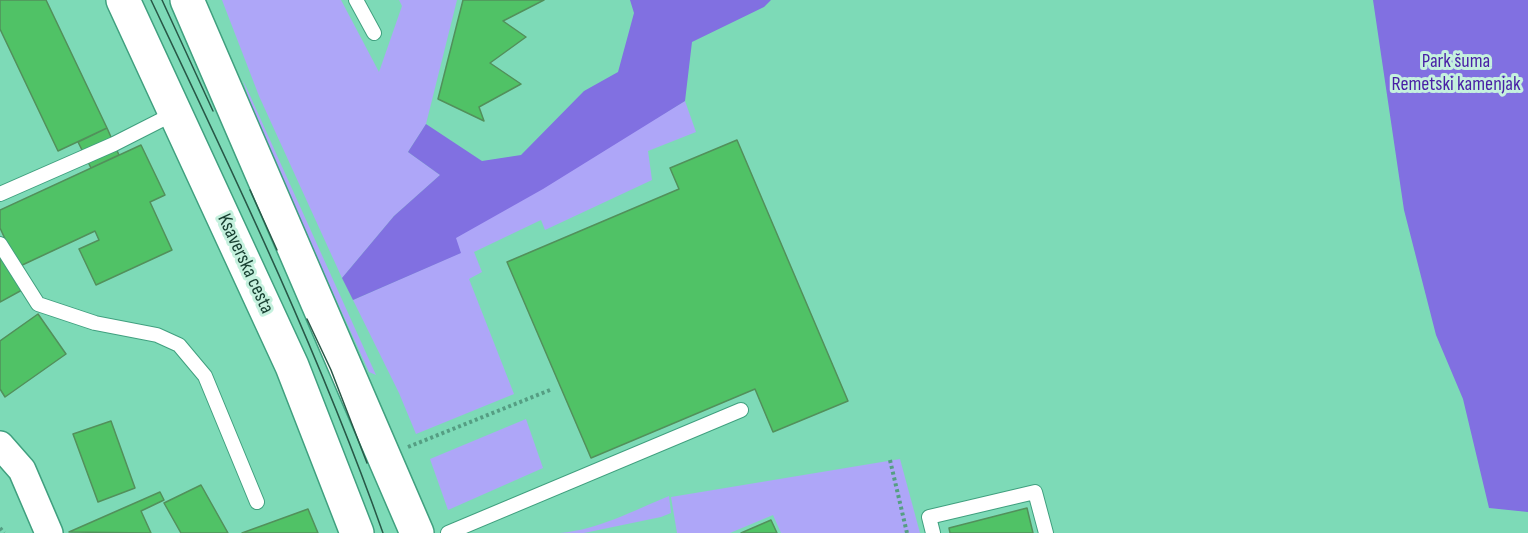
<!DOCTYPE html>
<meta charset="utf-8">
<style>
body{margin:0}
canvas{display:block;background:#7ddab7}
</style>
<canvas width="1528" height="533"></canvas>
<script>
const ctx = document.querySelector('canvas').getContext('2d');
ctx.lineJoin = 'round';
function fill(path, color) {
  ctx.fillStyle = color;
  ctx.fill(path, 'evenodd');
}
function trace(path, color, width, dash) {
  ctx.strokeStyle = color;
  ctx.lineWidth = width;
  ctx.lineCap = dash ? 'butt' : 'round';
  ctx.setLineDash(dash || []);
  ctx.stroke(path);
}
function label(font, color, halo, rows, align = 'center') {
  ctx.font = font + ' "Sofia Sans Condensed",sans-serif';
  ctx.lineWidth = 6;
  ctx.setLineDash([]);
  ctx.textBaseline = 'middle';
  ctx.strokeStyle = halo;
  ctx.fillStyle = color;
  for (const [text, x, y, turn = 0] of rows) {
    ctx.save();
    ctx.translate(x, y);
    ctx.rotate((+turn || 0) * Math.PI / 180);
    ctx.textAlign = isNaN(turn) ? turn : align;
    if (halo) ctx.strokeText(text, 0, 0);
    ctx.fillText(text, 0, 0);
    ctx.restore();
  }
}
const green = new Path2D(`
 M222,0H341L379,72L402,6L399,0H457L426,124L408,152L440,175L394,216L342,278L259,96Z
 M243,80L376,375L369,372L256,123Z
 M685,101L696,132L648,151L652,180L545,230L541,220L474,252L482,272L469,279L514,394L416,434L399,393L353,300L460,253L455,238Z
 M526,419L543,468L448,510L430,459Z
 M900,459L920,533H781L773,515L730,533H677L671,497Z
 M669,496L671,513L661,517L584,533H560C597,530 635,510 669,496Z`);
const forest = new Path2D(`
 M630,0H771L764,7L692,42L685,101L543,189L456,238L461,253L353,300L342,278L394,216L440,175L408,152L426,124L482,161L521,155L584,91L618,72L634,13Z
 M1373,0H1528V512L1489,508L1463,399L1436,335L1404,210Z`);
const building = new Path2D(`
 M0,0H46L107,128L58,151L0,29Z
 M463,0H544L503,21L526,37L490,63L521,84L479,107L484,121L438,99Z
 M107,128L119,155L91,168L78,142Z
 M737,140L848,401L773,432L755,389L591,458L507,262L679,189L670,168Z
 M141,145L165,195L150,202L172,250L96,285L79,249L99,240L95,231L18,267L0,228V210Z
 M0,251L22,290L0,302Z
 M38,314L66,354L5,397L0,389V341Z
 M111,421L135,488L98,502L73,434Z
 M201,485L228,533H181L164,503Z
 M160,492L164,500L141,511L151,533L69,532Z
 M1027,508L1033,533H950L949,528Z
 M308,509L318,533H242Z
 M771,520L777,533H741Z`);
const path = new Path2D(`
 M408,447L550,390
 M890,460L907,533
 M0,528L4,533`);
const lane = new Path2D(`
 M356,0L374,33
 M0,194L114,144L175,113
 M0,244L38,304L95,323L157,335L179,345L205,376L257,502
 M448,533L741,410
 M933,533L929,517L1035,492L1046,533`);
const street = new Path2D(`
 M0,445L22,470L49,533`);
const secondary = new Path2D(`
 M123,0L292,366L357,533
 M187,0L417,533`);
const tram = new Path2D(`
 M151,0C234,175 318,350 383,533
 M162,0L213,111
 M250,190L277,250
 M307,319L331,370L367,463`);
const parkNames = [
 ["Park šuma",1456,62],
 ["Remetski kamenjak",1456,85]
];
const streetNames = [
 ["Ksaverska cesta",245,264,65]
];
fill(green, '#aea6f8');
fill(forest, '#8170e1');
fill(building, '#50c266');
trace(building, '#52905b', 1.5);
trace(lane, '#40a07f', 16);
trace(street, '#40a07f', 30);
trace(secondary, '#40a07f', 36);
trace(path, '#559e83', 4, [3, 3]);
trace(lane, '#fff', 14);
trace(street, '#fff', 27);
trace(secondary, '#fff', 33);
trace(tram, '#285847', 1.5);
label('20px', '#481ea5', '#c5f1de', parkNames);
label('20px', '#173f31', '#c5f1de', streetNames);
</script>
